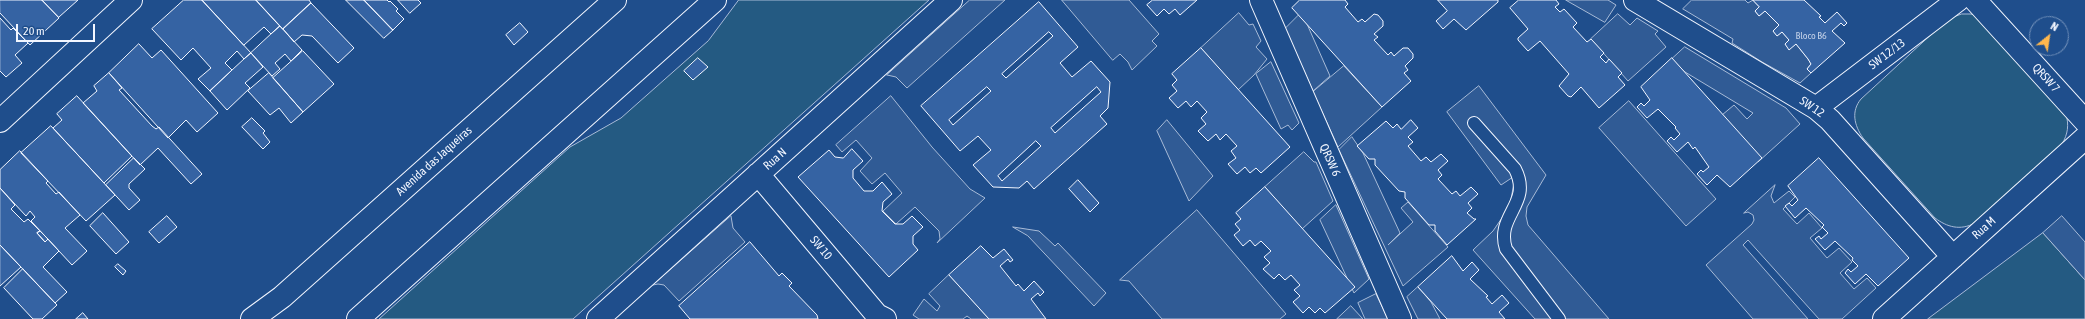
<!DOCTYPE html>
<style>
body{margin:0}
#map{position:relative;width:2085px;height:319px;overflow:hidden;background:#1f4e8c;font-family:"Asap Condensed",sans-serif}
canvas{display:block}
.north{position:absolute;left:2029px;top:16px;width:40px;height:40px;box-sizing:border-box;background:#1f4e8c;border:1px solid #7391ba;border-radius:50%;rotate:30deg;font-size:11px;font-weight:700;line-height:16px;text-align:center;color:#f2f6ff}
.north::after{content:'';display:block;margin:auto;width:14px;height:18px;background:#ffb74d;clip-path:polygon(50% 0,100% 100%,50% 72%,0 100%)}
.scale{position:absolute;left:16px;top:24px;width:79px;height:18px;box-sizing:border-box;border:2px solid #f2f6ff;border-top:0;padding-left:5px;font-size:12px;line-height:14px;white-space:nowrap;color:#f2f6ff;-webkit-text-stroke:3px #1f4e8c;paint-order:stroke}
</style>
<div id="map">
<canvas width="2085" height="319"></canvas>
<div class="north">N</div>
<div class="scale">20 m</div>
</div>
<script>
const ctx = document.querySelector('canvas').getContext('2d');
ctx.lineJoin = 'round';
function fill(path, color) {
  ctx.fillStyle = color;
  ctx.fill(path, 'evenodd');
}
function trace(path, color, width, dash) {
  ctx.strokeStyle = color;
  ctx.lineWidth = width;
  ctx.lineCap = dash ? 'butt' : 'round';
  ctx.setLineDash(dash || []);
  ctx.stroke(path);
}
function label(font, color, halo, rows, align = 'center') {
  ctx.font = font + ' "Asap Condensed",sans-serif';
  ctx.lineWidth = 3;
  ctx.setLineDash([]);
  ctx.textBaseline = 'middle';
  ctx.strokeStyle = halo;
  ctx.fillStyle = color;
  for (const [text, x, y, turn = 0] of rows) {
    ctx.save();
    ctx.translate(x, y);
    ctx.rotate((+turn || 0) * Math.PI / 180);
    ctx.textAlign = isNaN(turn) ? turn : align;
    if (halo) ctx.strokeText(text, 0, 0);
    ctx.fillText(text, 0, 0);
    ctx.restore();
  }
}
const green = new Path2D(`
 M739,0H929L573,319H379L570,147L621,118L708,41Z
 M1962,14H1971L1980,17L2066,114C2069,125 2068,134 2062,144L1975,223C1960,231 1947,227 1935,218L1863,138C1854,125 1851,111 1861,99L1948,19Z
 M2043,233L2085,280V319H1928Z`);
const parking = new Path2D(`
 M970,0H1005L907,88L896,77L887,75Z
 M1062,0H1129L1159,34L1152,41L1157,46L1132,70L1128,62L1120,54L1113,60Z
 M1566,0H1608L1616,5L1605,22Z
 M1692,0H1745L1748,3L1753,0L1759,7L1755,11L1759,16L1765,11L1779,25L1773,31L1777,36L1782,32L1789,40L1785,44L1789,49L1796,44L1808,59L1811,64L1807,69L1811,73L1800,83L1762,62L1732,43L1733,39L1683,9Z
 M1239,13L1249,25L1253,24L1261,41L1256,47L1267,59L1254,75L1238,90L1201,48Z
 M1618,14L1630,25L1637,18L1658,31L1655,34L1666,47L1628,81L1591,39Z
 M1299,15L1307,24L1330,76L1313,91L1285,29Z
 M1685,47L1786,108L1800,124L1758,162L1761,159L1722,115L1734,105L1747,119L1753,113L1685,72L1672,59Z
 M1271,62L1299,123L1292,130L1288,125L1281,129L1256,74Z
 M1344,66L1382,107L1338,147L1313,92Z
 M1479,86L1546,175L1527,207L1526,216L1528,225L1609,319H1535L1473,250L1493,231L1506,212L1510,204L1515,178L1513,177L1501,185L1447,112Z
 M891,96L932,147L970,189L985,198L937,243L940,239L939,231L915,207L896,224L883,211L902,193L885,173L872,184L860,171L872,158L856,140L842,152L836,145Z
 M1629,101L1716,199L1686,226L1599,128Z
 M1167,120L1213,176L1189,201L1157,131Z
 M1352,137L1363,153L1400,233L1388,245L1413,222L1401,208L1408,202L1448,247L1403,286L1339,150Z
 M1304,152L1314,162H1316L1333,201L1302,229L1265,187Z
 M1775,185L1771,196L1774,203L1789,191L1795,197L1783,209L1797,224L1809,213L1822,228L1810,238L1827,258L1839,248L1852,262L1840,273L1854,289L1867,278L1876,288L1842,319H1819L1748,240L1743,245L1808,319H1753L1706,265L1752,224L1754,220L1753,215L1748,212L1744,213Z
 M1336,205L1369,279L1354,293L1320,220Z
 M1197,210L1286,314L1280,319H1162L1129,281L1120,280Z
 M731,216L733,228L745,242L679,301L664,285L658,284L653,285Z
 M2062,216L2085,242V280L2043,233Z
 M1013,227L1039,231L1055,246L1058,243L1106,293L1094,306L1028,236Z
 M949,275L989,319H971L967,316L963,319H919L913,315L924,299L937,311L940,306L929,294Z
 M1418,287L1431,302L1440,319H1418L1407,297Z
 M1376,294L1388,319H1365L1358,303Z
 M1351,306L1363,319H1337Z`);
const building = new Path2D(`
 M0,0H42L59,18L30,45L0,13Z
 M42,0H78L59,17Z
 M184,0H202L251,53L244,59L237,51L225,63L232,70L210,91L198,79L211,68L193,48L181,60L152,29Z
 M202,0H256L280,26L271,34L264,27L244,45Z
 M256,0H309L311,3L283,29Z
 M346,0H364L393,30L384,38Z
 M364,0H387L389,2L390,1L398,9L396,11L404,19L393,30Z
 M398,0H418L421,3L410,13Z
 M1153,0H1197L1180,15L1175,9L1169,14L1164,9L1157,16L1147,5Z
 M1300,0H1345L1348,4L1345,7L1358,22L1362,19L1365,22L1374,14L1378,15L1383,21V26L1374,34L1378,37L1374,40L1388,55L1391,52L1394,56L1403,48H1408L1413,54V58L1405,66L1408,70L1404,73L1411,81L1382,107L1292,8Z
 M1438,0H1498V2L1466,30L1454,19L1443,29L1436,21L1447,11Z
 M1519,0H1556L1559,4L1555,7L1560,12L1564,9L1577,23L1573,27L1587,42L1591,39L1604,53L1600,57L1606,63L1609,59L1622,73L1618,77L1625,85L1599,108L1581,87L1571,97L1568,96L1559,86L1569,74L1540,41L1528,51L1518,40V38L1528,29L1510,8Z
 M1753,0H1804L1821,16L1819,17L1825,23L1837,12L1847,23L1844,26L1841,23L1832,31L1845,43L1811,73L1807,69L1811,64L1808,59L1796,44L1789,50L1785,44L1789,40L1782,32L1777,36L1773,31L1779,25L1765,11L1759,16L1755,11L1759,7Z
 M1039,2L1078,47L1060,63L1072,77L1091,61L1110,82L1108,108L1100,116L1107,124L1034,189L1027,181L1019,188L993,187L973,165L991,150L978,136L960,151L921,106ZM1049,32L1053,36L1006,78L1002,74ZM987,87L991,91L953,125L949,120ZM1097,87L1101,92L1055,133L1051,128ZM1036,141L1041,146L1002,181L998,176Z
 M311,3L354,48L338,63L312,36L302,35L294,42L283,29Z
 M0,18L11,30L13,28L28,43L15,55L22,63L6,77L0,71Z
 M520,23L528,32L514,45L506,35Z
 M280,26L302,50L291,61L285,54L275,63L280,69L272,76L251,53Z
 M139,44L152,58L161,50L218,113L197,132L186,120L168,138L109,73Z
 M1201,48L1290,147L1261,173L1256,168L1250,173L1245,167L1237,174L1228,164L1236,158L1231,151L1237,146L1226,134L1220,140L1216,134L1208,141L1198,131L1206,124L1201,118L1207,112L1197,101L1191,107L1186,101L1178,108L1169,98L1177,91L1172,85L1177,80L1172,74Z
 M303,51L334,84L303,112L273,78Z
 M251,53L263,67L245,83L250,88L227,110L210,91Z
 M698,58L708,67L693,80L684,71Z
 M1672,58L1762,158L1730,187L1717,175L1707,185L1697,174L1701,170L1703,172L1709,167L1695,147L1693,149L1688,142L1677,152L1667,141L1671,137L1674,140L1680,134L1675,128L1676,127L1658,109L1647,118L1637,107L1641,103L1644,106L1650,100L1641,87Z
 M109,73L122,88L119,90L152,126L156,129L159,127L202,174L191,184L158,148L140,165L83,103L97,91L94,86Z
 M269,73L303,112L291,123L279,108L270,115L248,91Z
 M77,96L132,156L104,183L53,128L62,120L57,114Z
 M252,118L265,131L263,133L270,142L263,149L242,127Z
 M1411,120L1418,128L1408,137L1413,142L1408,146L1421,161L1426,157L1431,162L1441,154L1448,161L1438,170L1442,175L1438,179L1452,194L1456,191L1460,196L1471,187L1478,194L1468,203L1472,208L1467,213L1474,219H1476L1447,245L1435,231V225H1429L1405,198V192L1399,191L1375,165V159H1369L1357,146L1386,121L1393,128L1397,124L1401,129Z
 M51,126L115,195L86,221L21,153Z
 M852,149L863,161L853,170V178L864,191H873L882,182L892,194L883,202L882,211L895,224H903L912,216L923,227L913,236V244L918,250L889,277L798,177L829,150L835,157L843,158Z
 M20,151L48,181L46,183L56,194L59,192L80,215L65,228L87,251L72,265L31,221L35,217L30,211L26,216L0,188V170Z
 M134,158L145,169L129,184V188L140,200L129,210L106,185Z
 M1819,158L1909,258L1878,286L1866,274L1855,284L1845,273L1848,269L1851,272L1858,266L1852,260L1853,258L1835,241L1825,250L1815,239L1819,236L1821,239L1828,233L1822,227L1824,225L1806,208L1795,218L1785,206L1789,203L1792,206L1798,200L1788,186Z
 M1078,180L1099,203L1090,212L1069,189Z
 M1265,187L1355,287L1325,313L1320,308L1315,313L1309,307L1303,313L1293,302L1300,296L1294,290L1300,285L1291,275L1285,280L1279,274L1274,279L1263,269L1270,263L1264,257L1271,251L1261,241L1255,246L1250,240L1243,246L1234,235L1240,230L1235,224L1241,219L1236,213Z
 M0,188L15,205L11,209L24,222L28,219L40,231L37,233L45,242L48,239L59,251L43,267L67,292L55,303L0,245Z
 M103,213L129,242L116,254L90,226Z
 M167,216L177,227L159,243L149,232Z
 M40,231L48,239L45,242L37,233Z
 M750,242L779,276L782,273L792,283L789,286L817,315L818,319H690L679,306Z
 M0,245L21,267L0,286Z
 M981,246L993,258L1004,249L1013,260L1010,262L1008,259L1000,266L1016,286L1018,284L1024,291L1034,281L1044,292L1040,296L1038,293L1031,299L1046,319H989L949,275Z
 M1452,256L1463,271L1472,262L1479,270L1470,279L1488,296L1486,297L1492,304L1502,295L1509,303L1499,312L1505,319H1447L1418,287Z
 M118,264L126,271L123,275L115,267Z
 M23,269L57,305L42,319H33L4,288Z
 M83,313L88,319H76Z`);
const lane = new Path2D(`
 M1474,123L1515,169C1533,204 1495,215 1506,249L1559,319`);
const street = new Path2D(`
 M1261,0L1400,319
 M1635,0L1816,108L1830,120L1953,257
 M1975,0L2085,121
 M1816,108L1958,0
 M0,121L131,0
 M758,174L877,315L885,319
 M598,319L951,0
 M1884,319L2085,138`);
const primary = new Path2D(`
 M252,319L282,297L615,0
 M358,319L715,0`);
const numberNames = [
 ["Bloco B6",1811,36]
];
const streetNames = [
 ["SW 12/13",1887,54,-37],
 ["QRSW 7",2046,78,48],
 ["SW 12",1812,107,34],
 ["Rua N",775,159,-42],
 ["QRSW 6",1330,160,66],
 ["Avenida das Jaqueiras",434,161,-42],
 ["Rua M",1984,228,-42],
 ["SW 10",821,248,50]
];
fill(green, '#245a82');
trace(green, '#a8bbd7', 1);
fill(parking, '#305b95');
trace(parking, '#a8bbd7', 1);
fill(building, '#3563a3');
trace(building, '#f2f6ff', 1);
trace(lane, '#f2f6ff', 14);
trace(street, '#f2f6ff', 24);
trace(primary, '#f2f6ff', 24);
trace(lane, '#1f4e8c', 12);
trace(street, '#1f4e8c', 22);
trace(primary, '#1f4e8c', 22);
label('10px', '#c3d1e8', null, numberNames);
label('12px', '#f2f6ff', '#1f4e8c', streetNames);
</script>
